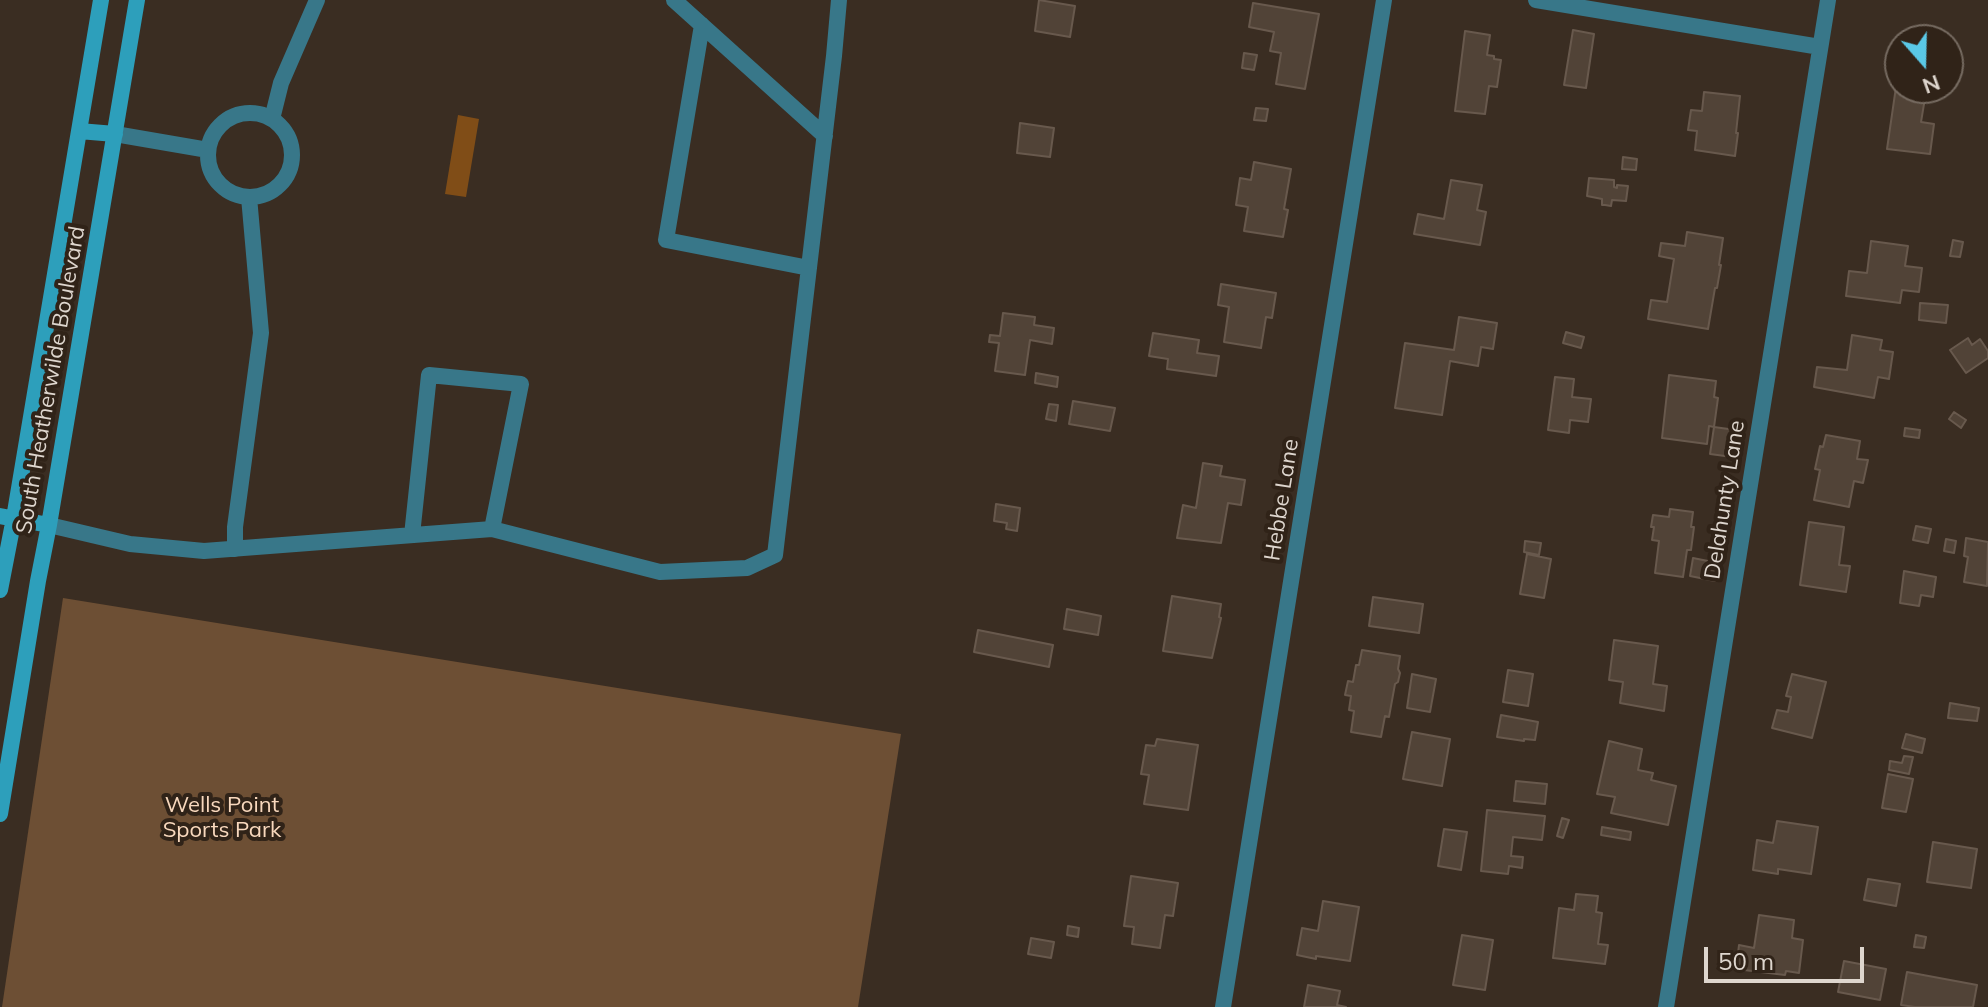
<!DOCTYPE html>
<style>
body{margin:0}
#map{position:relative;width:1988px;height:1007px;overflow:hidden;background:#3a2d22;font-family:Mulish,sans-serif}
canvas{display:block}
.north{position:absolute;left:1884px;top:24px;width:80px;height:80px;box-sizing:border-box;background:#302318;border:2px solid #766b61;border-radius:50%;rotate:160deg;font-size:22px;font-weight:700;line-height:32px;text-align:center;color:#ded6ce}
.north::after{content:'';display:block;margin:auto;width:28px;height:36px;background:#5ac8e6;clip-path:polygon(50% 0,100% 100%,50% 72%,0 100%)}
.scale{position:absolute;left:1704px;top:947px;width:160px;height:36px;box-sizing:border-box;border:4px solid #ded6ce;border-top:0;padding-left:10px;font-size:24px;line-height:28px;white-space:nowrap;color:#ded6ce;-webkit-text-stroke:6px #302318;paint-order:stroke}
</style>
<div id="map">
<canvas width="1988" height="1007"></canvas>
<div class="north">N</div>
<div class="scale">50 m</div>
</div>
<script>
const ctx = document.querySelector('canvas').getContext('2d');
ctx.lineJoin = 'round';
function fill(path, color) {
  ctx.fillStyle = color;
  ctx.fill(path, 'evenodd');
}
function trace(path, color, width, dash) {
  ctx.strokeStyle = color;
  ctx.lineWidth = width;
  ctx.lineCap = dash ? 'butt' : 'round';
  ctx.setLineDash(dash || []);
  ctx.stroke(path);
}
function label(font, color, halo, rows, align = 'center') {
  ctx.font = font + ' Mulish,sans-serif';
  ctx.lineWidth = 8;
  ctx.setLineDash([]);
  ctx.textBaseline = 'middle';
  ctx.strokeStyle = halo;
  ctx.fillStyle = color;
  for (const [text, x, y, turn = 0] of rows) {
    ctx.save();
    ctx.translate(x, y);
    ctx.rotate((+turn || 0) * Math.PI / 180);
    ctx.textAlign = isNaN(turn) ? turn : align;
    if (halo) ctx.strokeText(text, 0, 0);
    ctx.fillText(text, 0, 0);
    ctx.restore();
  }
}
const green = new Path2D(`
 M63,598L901,734L858,1007H2Z`);
const water = new Path2D(`
 M458,115L479,119L466,197L445,194Z`);
const building = new Path2D(`
 M1039,0L1075,6L1070,37L1035,31Z
 M1253,3L1319,14L1305,89L1276,84L1281,53L1270,51L1274,32L1249,27Z
 M1573,30L1594,34L1586,88L1564,85Z
 M1465,31L1490,35L1487,55L1494,56V59L1501,60L1497,87L1489,86L1485,114L1455,111Z
 M1244,53L1257,55L1254,70L1242,68Z
 M1896,87L1926,92L1921,122L1934,124L1930,154L1887,149Z
 M1704,92L1740,96L1736,133H1738L1735,156L1695,150L1697,131L1688,130L1691,110L1702,111Z
 M1256,108L1268,109L1266,121L1254,120Z
 M1020,123L1054,128L1050,157L1017,153Z
 M1623,157L1637,159L1636,170L1622,169Z
 M1254,162L1291,169L1284,209L1288,210L1283,237L1244,231L1248,207L1236,205L1240,178L1251,180Z
 M1589,178L1614,180V187L1617,188V185L1628,186L1626,201L1612,200L1611,206L1605,205H1602V199L1587,196Z
 M1451,180L1482,185L1477,210L1486,212L1480,245L1414,234L1418,214L1444,219Z
 M1687,232L1723,238L1719,265H1721L1717,288H1715L1708,329L1648,319L1651,300L1667,302L1674,259L1659,256L1661,243L1685,246Z
 M1953,240L1963,242L1960,257L1950,256Z
 M1871,241L1908,246L1905,266L1922,268L1919,292L1902,290L1900,303L1846,296L1849,271L1867,273Z
 M1221,284L1276,293L1272,318L1266,317L1261,348L1224,342L1229,307L1218,305Z
 M1920,303L1948,305L1946,323L1919,320Z
 M1003,313L1035,317L1034,325L1054,328L1052,344L1030,340L1025,375L995,371L999,343L989,342L990,335L1000,336Z
 M1459,317L1497,323L1493,349L1481,347L1478,366L1450,361L1442,415L1395,408L1405,343L1454,350Z
 M1566,332L1584,337L1581,348L1563,343Z
 M1153,333L1199,340L1197,353L1219,356L1216,376L1167,369L1168,359L1149,356Z
 M1852,335L1882,340L1880,350L1893,352L1889,379L1878,377L1874,398L1814,387L1817,367L1847,370Z
 M1968,338L1972,345L1980,339L1988,351V358L1966,373L1950,350Z
 M1036,373L1058,377L1057,387L1035,383Z
 M1669,375L1716,381L1714,397L1718,398L1714,427L1709,426L1707,444L1662,438Z
 M1555,377L1574,379L1572,397L1591,399L1588,422L1570,420L1569,433L1548,430Z
 M1073,401L1115,408L1110,431L1069,424Z
 M1049,404L1058,405L1056,421L1046,419Z
 M1954,412L1966,420L1961,428L1949,419Z
 M1714,427L1743,431L1740,458L1710,454Z
 M1905,428L1920,430L1919,438L1904,436Z
 M1826,435L1860,441L1857,459L1868,460L1863,483L1854,481L1849,507L1814,500L1820,470L1815,469L1820,446L1823,447Z
 M1203,463L1222,466L1220,476L1245,480L1241,505L1228,503L1221,543L1177,538L1183,505L1196,508Z
 M996,504L1020,508L1017,531L1006,529L1007,523L994,521Z
 M1670,509L1693,512L1691,527H1694L1691,550H1687L1683,577L1655,573L1659,541L1652,540L1654,527H1651L1653,515L1669,517Z
 M1809,522L1844,527L1839,565L1850,566L1846,592L1800,585Z
 M1916,526L1931,529L1928,543L1913,540Z
 M1966,538L1988,542L1987,586L1964,582L1968,557L1964,556Z
 M1946,539L1956,541L1954,553L1944,551Z
 M1525,541L1541,543L1539,555L1524,552Z
 M1527,554L1551,559L1544,598L1520,594Z
 M1693,558L1718,563L1715,581L1690,576Z
 M1904,571L1936,577L1933,597L1921,595L1919,606L1900,603Z
 M1172,596L1221,604L1219,617L1221,618L1212,658L1163,651Z
 M1373,597L1423,604L1419,633L1369,626Z
 M1067,609L1101,616L1098,635L1064,629Z
 M978,630L1053,645L1049,667L974,652Z
 M1614,640L1658,646L1653,684L1667,686L1664,711L1620,703L1623,682L1609,680Z
 M1362,650L1400,656L1398,669L1400,673L1398,682L1395,684L1389,717L1385,716L1381,737L1351,732L1354,711L1349,710L1351,696L1345,695L1348,681L1353,682L1356,665H1359Z
 M1508,670L1533,674L1528,706L1503,702Z
 M1412,674L1436,679L1430,712L1407,708Z
 M1792,674L1826,682L1812,738L1772,728L1777,710L1788,712L1791,697L1786,696Z
 M1950,703L1979,708L1977,721L1948,718Z
 M1501,715L1538,722L1535,740L1524,739V741L1497,737Z
 M1412,732L1450,739L1442,786L1403,779Z
 M1906,734L1925,739L1922,753L1902,748Z
 M1157,739L1198,745L1188,810L1144,804L1149,775L1141,774L1146,745L1155,746Z
 M1609,741L1642,749L1638,770L1653,773L1651,780L1676,786L1668,825L1611,813L1615,797L1597,794Z
 M1904,756L1913,757L1909,774L1889,770L1890,761L1902,763Z
 M1888,774L1913,779L1906,812L1882,808Z
 M1516,781L1547,784L1545,804L1514,801Z
 M1487,810L1545,816L1542,840L1513,837L1511,856L1523,857L1522,868L1509,866L1508,874L1481,871Z
 M1562,818L1569,820L1563,838L1557,836Z
 M1777,821L1818,827L1811,874L1778,869V874L1753,870L1757,840L1773,843Z
 M1602,827L1631,832L1630,840L1601,835Z
 M1444,829L1467,832L1461,870L1438,866Z
 M1933,842L1977,849L1971,888L1927,882Z
 M1131,876L1178,883L1173,916L1165,915L1160,948L1132,944L1134,927L1124,926Z
 M1868,879L1900,884L1896,906L1864,900Z
 M1576,894L1598,896L1596,912L1602,913L1598,944L1608,945L1605,964L1553,958L1559,908L1574,910Z
 M1323,901L1359,907L1350,961L1316,956V959L1297,955L1302,928L1318,931Z
 M1759,915L1794,920L1792,938L1803,940L1799,973L1786,971L1785,975L1736,969L1739,945L1754,948Z
 M1068,926L1079,928L1078,937L1067,935Z
 M1462,935L1493,940L1485,990L1453,985Z
 M1916,935L1926,937L1924,948L1914,947Z
 M1031,938L1054,942L1051,958L1028,954Z
 M1844,961L1886,969L1880,1000L1838,992Z
 M1907,972L1977,985L1973,1007H1915L1901,1005Z
 M1308,985L1340,991L1337,1005L1346,1007H1304Z`);
const street = new Path2D(`
 M674,0L825,136
 M1536,0L1820,47
 M702,25L666,240L809,268
 M208 155a42 42 0 1 1 84 0a42 42 0 1 1-84 0Z
 M272,119L281,83L317,0
 M115,134L208,150
 M49,525L130,544L204,551L492,529L660,572L747,568L775,555L834,56L839,0
 M412,535L429,375L521,384L492,529
 M235,549V527L261,333L249,197
 M1223,1007L1384,0
 M1666,1007L1828,0`);
const secondary = new Path2D(`
 M79,131L115,134
 M0,516L49,525
 M0,590L14,518L101,0
 M0,814L38,581L49,525L137,0`);
const streetNames = [
 ["South Heatherwilde Boulevard",51,380,-80],
 ["Hebbe Lane",1282,500,-81],
 ["Delahunty Lane",1725,500,-81]
];
const parkNames = [
 ["Wells Point",222,805],
 ["Sports Park",222,830]
];
fill(green, '#6d4f34');
fill(water, '#804d17');
fill(building, '#514337');
trace(building, '#68594d', 2);
trace(street, '#387789', 16);
trace(secondary, '#2d9fbb', 16);
label('22px', '#ded6ce', '#302318', streetNames);
label('22px', '#f8d8bd', '#302318', parkNames);
</script>
